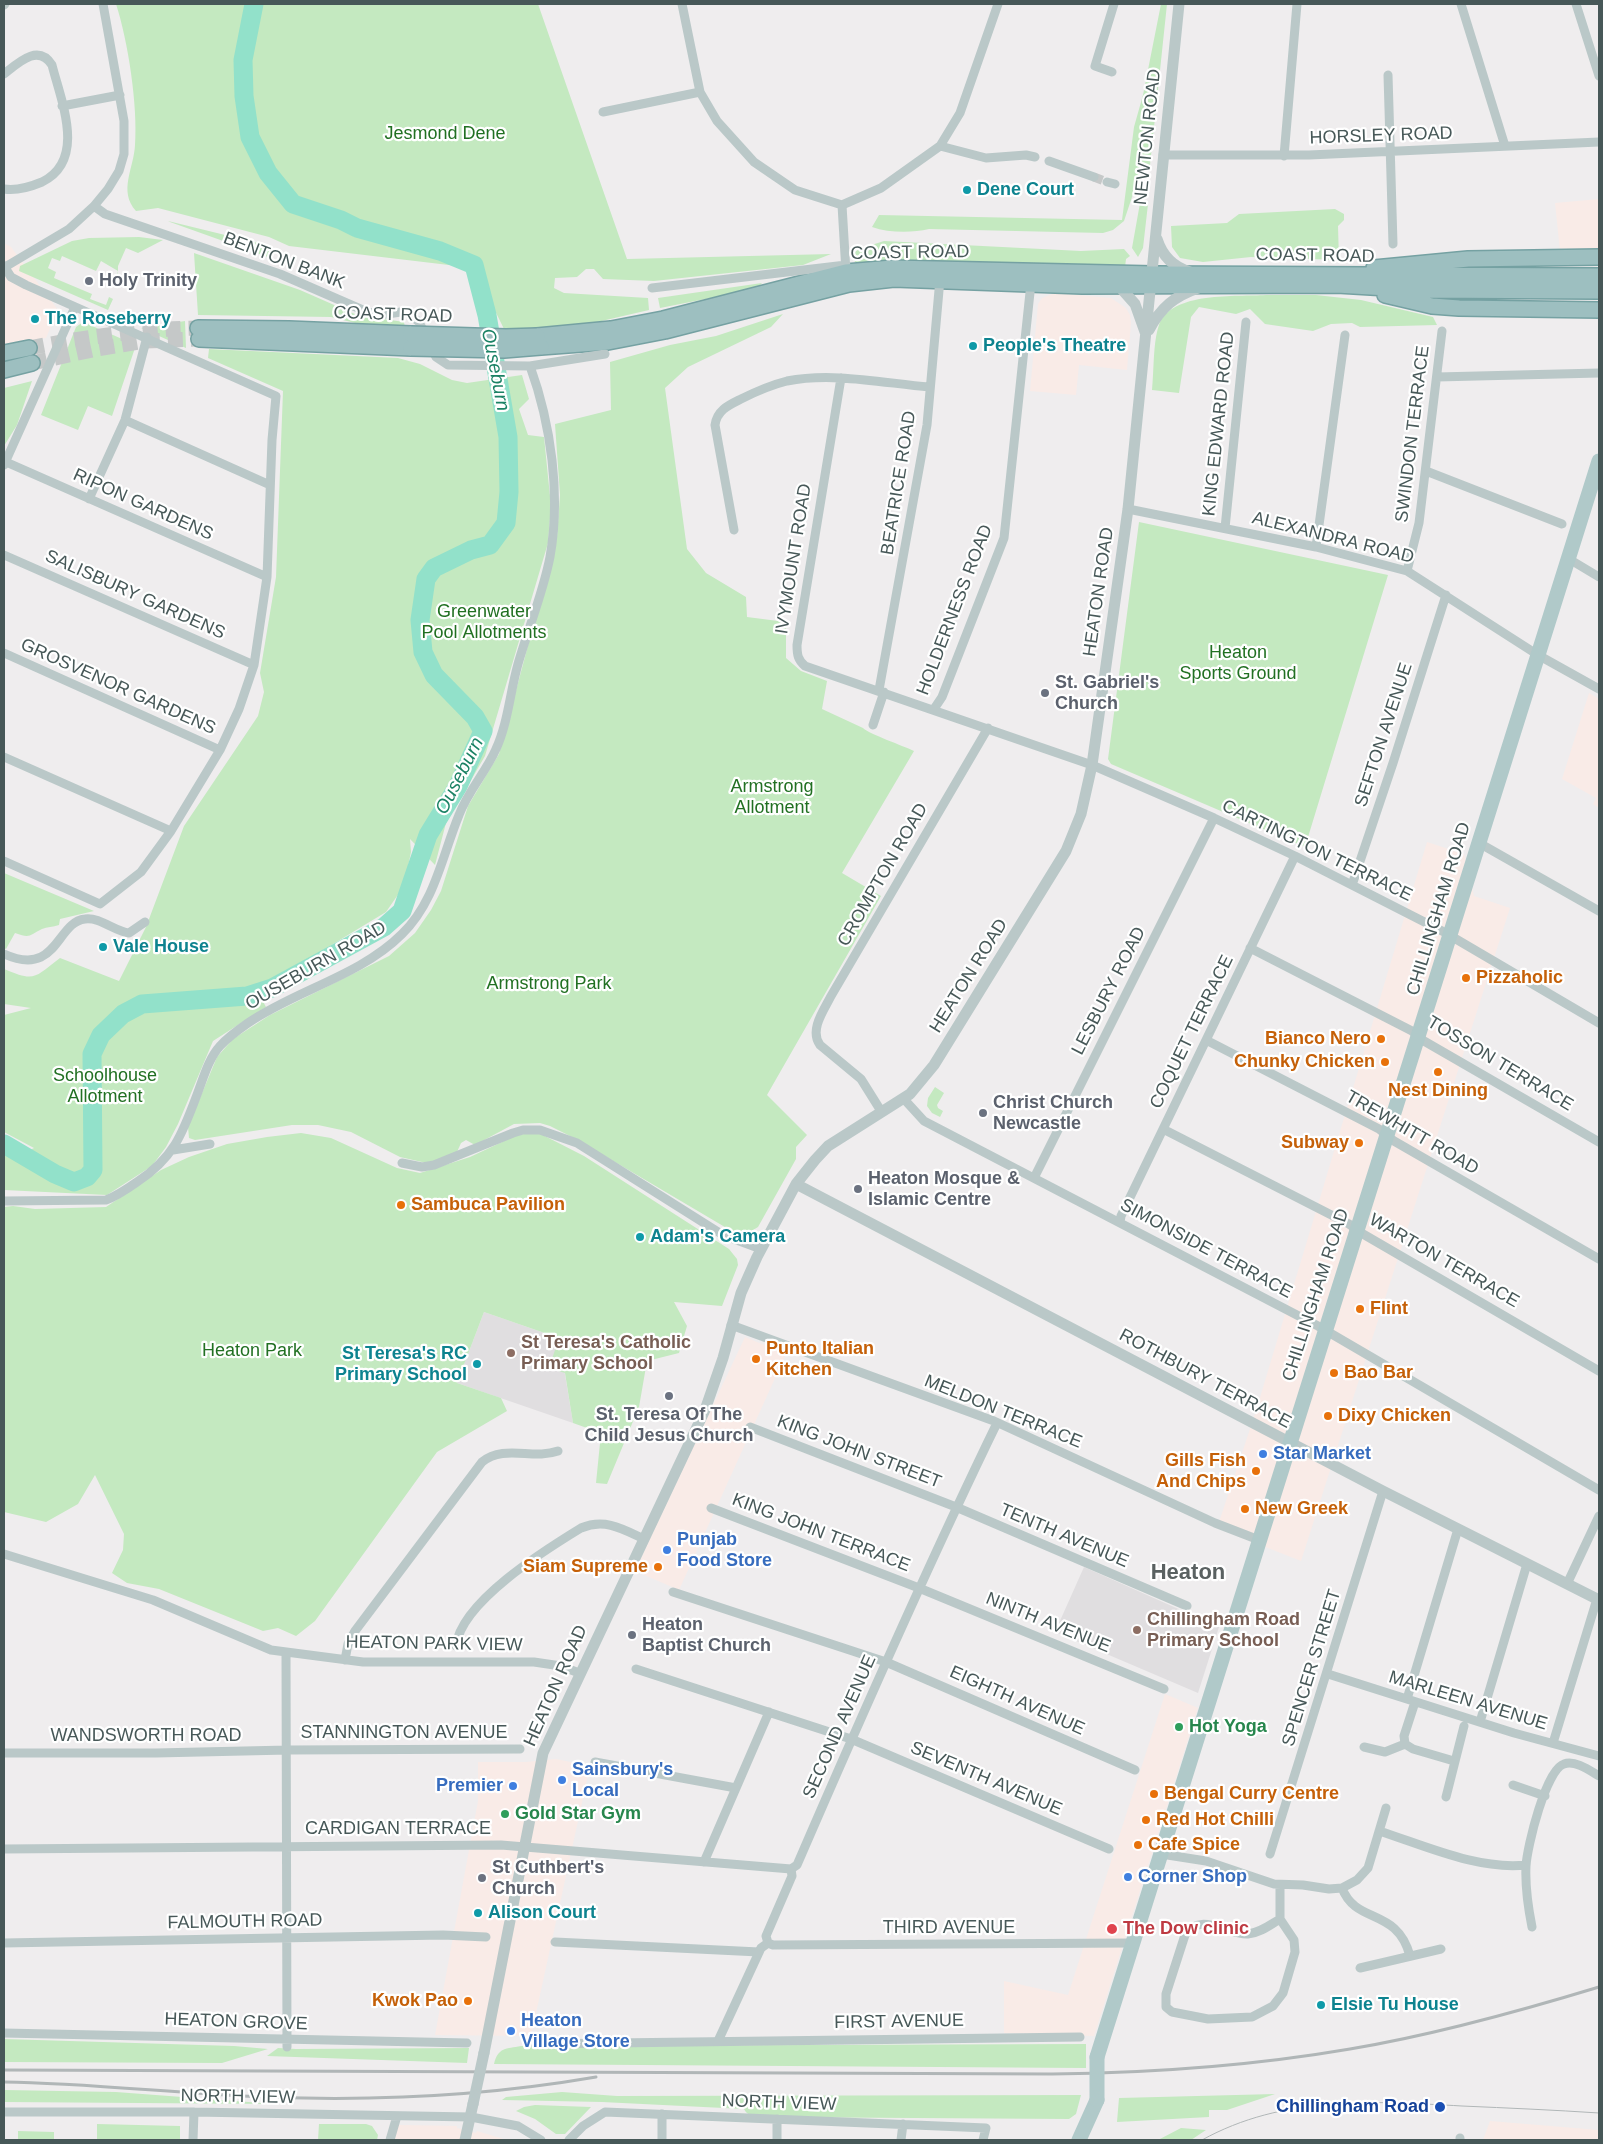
<!DOCTYPE html>
<style>
body{margin:0}
#map{position:relative;width:1603px;height:2144px;overflow:hidden;background:#efedee;font-family:Helvetica,sans-serif}
canvas{display:block}
.frame{position:absolute;inset:0;border:5px solid #475858;pointer-events:none}
</style>
<div id="map">
<canvas width="1603" height="2144"></canvas>
<div class="frame"></div>
</div>
<script>
const ctx = document.querySelector('canvas').getContext('2d');
ctx.lineJoin = 'round';
function fill(path, color) {
  ctx.fillStyle = color;
  ctx.fill(path, 'evenodd');
}
function trace(path, color, width, dash) {
  ctx.strokeStyle = color;
  ctx.lineWidth = width;
  ctx.lineCap = dash ? 'butt' : 'round';
  ctx.setLineDash(dash || []);
  ctx.stroke(path);
}
function label(font, color, halo, rows, align = 'center') {
  ctx.font = font + ' Helvetica,sans-serif';
  ctx.lineWidth = 4.5;
  ctx.setLineDash([]);
  ctx.textBaseline = 'middle';
  ctx.strokeStyle = halo;
  ctx.fillStyle = color;
  for (const [text, x, y, turn = 0] of rows) {
    ctx.save();
    ctx.translate(x, y);
    ctx.rotate((+turn || 0) * Math.PI / 180);
    ctx.textAlign = isNaN(turn) ? turn : align;
    if (halo) ctx.strokeText(text, 0, 0);
    ctx.fillText(text, 0, 0);
    ctx.restore();
  }
}
const commercial = new Path2D(`
 M1599,199V251H1560L1555,203Z
 M4,243L11,247L58,310L46,338L4,344Z
 M1055,293L1111,298L1126,308L1130,315L1131,323L1127,370L1079,365L1076,395L1030,391L1038,304L1042,298Z
 M1589,693L1599,699V808L1593,804L1596,798L1562,779Z
 M1427,842L1464,854L1474,896L1510,908L1301,1561L1217,1528L1255,1414Z
 M745,1337L786,1354L679,1590L635,1571Z
 M1165,1694L1198,1708L1094,2036L1004,2033V1981L1068,1995Z
 M556,1759L590,1766L531,2036L435,2035L478,1801V1762H526Z
 M1490,2121L1599,2130V2140H1483Z
 M397,2125L457,2126V2128L476,2133L477,2131L507,2140H393Z`);
const education = new Path2D(`
 M484,1312L559,1338L573,1423L457,1383Z
 M1084,1567L1219,1627L1198,1693L1055,1632Z`);
const green = new Path2D(`
 M116,4H538L627,259L831,254L803,265L654,281L603,279L594,269H586L577,277L555,278L554,288L564,293L648,298L649,310L580,326L505,331L474,268L289,246L269,237L158,208L136,211C118,191 134,168 135,145C138,106 128,41 116,4Z
 M1161,4H1167L1150,165L1142,167L1124,221L1113,230L1103,233L929,229C912,233 889,233 872,227L879,215L1122,220L1134,127L1143,95Z
 M1140,203L1148,204L1143,248L1138,257L1132,248Z
 M1335,209L1344,214V220L1338,226L1339,260L1251,257L1203,262L1180,258L1172,247L1171,226L1227,223L1239,214Z
 M168,221L270,246L268,257L170,222Z
 M139,237L163,240L138,253L126,248L118,266V285L115,284L118,271L101,261L96,271L62,256L60,261L52,258L48,268L56,272L54,278L92,294L90,299L106,305L109,297L113,299L108,310L19,271L20,266L72,241L89,238Z
 M884,241L1081,251L1124,249L1130,256L1126,259L1125,267H1119L855,262L852,254L859,249Z
 M194,253L300,290L357,315L404,322L405,328L355,323L331,317L198,315Z
 M762,283L756,289L660,308L658,298Z
 M1266,295H1316L1361,300L1433,317L1437,325L1360,327L1352,323L1331,324L1313,331L1265,324L1250,309L1236,314L1199,307L1191,317L1179,393L1152,390C1154,372 1153,341 1159,325C1171,291 1237,297 1266,295Z
 M783,314L771,327L688,367L665,388L687,549L706,573L746,597L747,617L786,622V658L801,671L827,681L822,709L863,728C869,734 904,746 914,751L842,873L881,896L767,1095L807,1135L796,1147V1159L758,1227L745,1235L735,1233L576,1139L550,1126L540,1123L514,1124L475,1145L466,1140L461,1143L457,1152L434,1162H422L400,1157L351,1132L318,1125H292L195,1140L189,1138L188,1127L217,1057L233,1039L270,1015L389,956L415,933L431,910L441,891L468,806L499,754L557,537L560,495L555,424L611,410L610,362L670,345L716,336Z
 M185,321L186,348L141,328Z
 M83,322L136,345L112,416L88,406L78,430L41,415L76,327Z
 M209,349L398,358L420,364L452,380L467,383L522,375L529,399L519,409L528,435L544,437L551,506L548,543L485,756L446,823L435,865L410,839L411,852L404,886L386,912L257,990L266,1007L213,1041L178,1124L166,1147L152,1166L107,1195L4,1190V1150L16,1157L34,1148L4,1132V1015L31,1008L4,1004V969C35,982 34,978 60,958L119,981L146,927L184,826L258,716L264,692L260,673L276,577L283,391L208,358Z
 M32,381L17,425L4,446V388Z
 M1139,522L1388,575L1305,847L1111,764L1108,759Z
 M4,873L94,911L60,919L59,925C53,927 47,927 42,929C29,935 31,939 15,933L6,949L4,948Z
 M935,1087L944,1093L937,1105L938,1108L943,1111L940,1117L932,1113L927,1106L928,1098Z
 M537,1132L584,1156L729,1249L737,1259L738,1265L722,1306L674,1302L687,1326L679,1353L647,1361L639,1407L607,1484L596,1483L601,1433L573,1423L565,1373L549,1368L559,1338L484,1312L457,1383L501,1398L507,1411L437,1452L315,1621L296,1636L278,1628L263,1631L159,1589L127,1583L112,1573L123,1550L124,1534L95,1475L78,1504L46,1522L4,1512V1207L13,1206L35,1209L106,1207L161,1170L189,1157L227,1144L267,1137L301,1133L331,1138L397,1168L420,1173L470,1157L517,1135Z
 M4,2039L234,2046L268,2049L222,2063L4,2062Z
 M1086,2044V2068L494,2064C498,2047 506,2049 521,2046Z
 M278,2048L296,2049L469,2048L467,2063L267,2056Z
 M4,2090L116,2092L275,2104L4,2102Z
 M562,2092L617,2096L1081,2095L1076,2114L1069,2119L761,2117C754,2116 747,2116 744,2109L602,2102L502,2100L506,2097Z
 M1275,2094L1227,2110H1209V2117L1117,2122L1119,2098Z
 M535,2105L591,2107L565,2134H556L535,2119L516,2111L524,2107Z
 M97,2124L180,2126V2140H97Z
 M319,2124H366L372,2126L378,2135L377,2140H318Z
 M1181,2128L1206,2130L1191,2140H1158Z
 M18,2131L54,2132V2140H18Z`);
const river = new Path2D(`
 M4,1144L55,1174L74,1182L87,1177L93,1170L92,1054L101,1035L123,1014L142,1004L247,996L272,988L384,927L402,911L428,835L458,786L483,731L475,717L434,675L423,652L420,620L426,579L434,568L471,550L490,545L506,523L509,492L508,437L487,315L474,265L440,251L357,228L341,220L293,204L268,173L250,137L244,96L243,60L254,4`);
const minorTunnel = new Path2D(`
 M1094,177L1107,182`);
const trunkTunnel = new Path2D(`
 M29,348C86,337 141,329 198,328
 M32,363L92,350L145,341L199,339`);
const minor = new Path2D(`
 M682,4L700,92L717,121L754,162L795,190L842,205L846,272
 M1461,4L1505,146
 M1576,4L1599,76
 M4,5L5,4
 M1112,72L1095,66L1114,4
 M4,74C18,63 38,43 52,65C61,101 87,160 42,182C30,187 17,191 4,189
 M1388,75L1393,244
 M62,106L120,95
 M603,112L700,92
 M940,146L986,158L1026,155L1035,157
 M1163,155H1309L1599,142
 M1284,156L1297,4
 M1049,161L1094,177
 M1107,182L1115,184
 M842,205L881,188L940,146L960,113L998,4
 M94,206L105,214L280,274L365,311L380,315L401,312L409,314L419,322L436,357L448,365L530,366L605,354
 M4,266L11,277L26,285L276,396L272,440L267,577L254,665L239,709L220,750L171,831L141,872L100,904L4,861
 M5,267L69,229L94,206L108,189L119,171L124,154V121L103,4
 M652,288L846,265
 M1437,377L1599,373
 M841,378L797,645C797,655 798,660 805,666L1092,765L1214,818L1295,856L1444,932L1599,1023
 M125,420L270,485
 M6,462L267,577
 M4,465L75,307
 M1426,471L1562,524
 M89,499L125,420L147,337
 M1128,509L1316,547L1407,571L1538,655L1599,689
 M1225,528L1246,322
 M734,530L715,425C717,410 729,405 741,399C755,392 771,385 787,381C833,372 883,383 929,387
 M1316,547L1345,335
 M4,555L254,665
 M1569,559L1599,577
 M1407,571L1419,523L1442,331
 M4,653L220,750
 M879,690L927,425L940,279
 M934,709L942,697L1004,538L1031,283
 M873,725L884,692
 M4,757L171,831
 M1479,843L1599,911
 M1352,885L1393,763L1446,595
 M1250,948L1412,1031L1424,1041L1599,1142
 M4,954C58,978 56,922 85,919C100,917 114,931 129,933L145,922
 M1206,1040L1379,1129L1394,1141L1599,1259
 M903,1098L924,1121L1318,1326L1599,1490
 M881,1111L861,1079L820,1045C809,1030 824,1010 831,996L988,728
 M1163,1129L1349,1224L1363,1234L1599,1371
 M173,1150L210,1144
 M402,1163L422,1167L434,1165L513,1133L523,1130H540L577,1143L723,1235L761,1249
 M1034,1178L1214,818
 M4,1201L106,1200C117,1196 127,1189 137,1182C175,1157 183,1132 198,1092C204,1076 209,1058 220,1046C228,1037 238,1030 248,1023C296,990 360,976 402,934C435,902 442,856 459,815C468,791 486,772 496,749C508,723 510,692 518,664C528,629 543,593 550,557C561,495 551,424 530,366
 M1120,1222L1121,1216L1295,856
 M731,1325L994,1421L1215,1523L1259,1540
 M750,1427L956,1507L1187,1606
 M711,1508L919,1588L1164,1689
 M4,1554L153,1600L271,1650L363,1662H534L561,1666L579,1673
 M1567,1584L1599,1516
 M673,1592L886,1662L1135,1770
 M456,1646C461,1602 545,1550 581,1528C605,1518 623,1529 644,1539
 M286,1653L287,2047
 M345,1660L348,1644L355,1631L482,1462C504,1444 533,1460 558,1451
 M636,1669L851,1739L1109,1849
 M1328,1674L1514,1733L1599,1756
 M1407,1699L1458,1529
 M1415,1702L1404,1736L1405,1744L1413,1749L1454,1761
 M1480,1722L1527,1564
 M1553,1743L1597,1599
 M1364,1747L1385,1752L1405,1744
 M4,1753H156L288,1750L520,1749
 M595,1762L736,1788
 M1513,1785L1545,1796
 M1446,1797L1464,1726
 M1379,1831C1426,1846 1477,1870 1526,1865
 M4,1849L501,1845L791,1869
 M1161,1854L1206,1861L1274,1884L1303,1885L1329,1889L1342,1888L1357,1880L1368,1868L1386,1808
 M1270,1854L1383,1491
 M704,1862L769,1712
 M791,1869L797,1865C861,1717 926,1569 997,1423
 M1342,1888C1356,1925 1397,1907 1410,1956
 M1280,1919C1270,1925 1260,1933 1248,1934C1227,1935 1201,1911 1185,1935L1166,1994V2007L1172,2012L1208,2019L1252,2017L1273,2006L1283,1993L1295,1952L1294,1940L1280,1919V1885
 M1532,1927C1528,1907 1525,1887 1526,1866C1527,1847 1546,1769 1564,1764C1575,1760 1589,1770 1599,1776
 M555,1942L759,1952
 M4,1943L443,1935L486,1937
 M768,1943L773,1945L1132,1943
 M768,1943L766,1936L792,1876L791,1869
 M1360,1968L1441,1949
 M4,2033L467,2043
 M718,2041L761,1948L768,1943
 M535,2044L1080,2037
 M4,2112H194L471,2117L518,2126L541,2140
 M193,2140L194,2112
 M390,2140L397,2116
 M569,2140L583,2126L605,2112L986,2128L983,2140
 M662,2140V2114
 M777,2140V2119
 M901,2140L903,2124
 M1460,2140V2138`);
const tertiary = new Path2D(`
 M1157,239C1162,255 1173,267 1190,272
 M4,268L5,267
 M1119,286L1135,304L1145,332
 M1149,330C1161,307 1175,296 1198,288
 M796,1184L1383,1491L1599,1600
 M484,2053L543,1753L705,1410L723,1358L741,1293L757,1257L796,1184L815,1160L828,1146L910,1094L934,1065L1066,851L1081,814L1092,765L1128,509L1179,4
 M465,2140L473,2104`);
const primary = new Path2D(`
 M1097,2057L1599,461
 M1079,2140L1097,2100`);
const trunk = new Path2D(`
 M1374,268L1468,259L1599,257
 M1385,295L1432,306L1459,308L1599,310
 M198,328L289,329L411,334
 M537,336L611,329L663,319L846,272L892,268L1153,274L1599,276
 M199,339L411,348
 M541,347L608,342L665,331L849,284L894,279L1082,286L1337,285L1421,290L1599,291
 M4,353L29,348
 M4,370L32,363`);
const tram = new Path2D(`
 M1202,2140C1283,2095 1373,2101 1462,2106C1508,2108 1554,2110 1599,2113`);
const rail = new Path2D(`
 M4,2070L1052,2074C1152,2073 1251,2066 1350,2049C1434,2035 1517,2012 1599,1987
 M4,2082C83,2083 162,2092 242,2096C360,2102 480,2097 596,2077`);
const tertiaryBridge = new Path2D(`
 M473,2104L484,2053`);
const primaryBridge = new Path2D(`
 M1097,2057V2100`);
const trunkBridge = new Path2D(`
 M411,334L506,337L537,336
 M411,348L504,350L541,347`);
const markers = [
 [967,190,5,"#0f9aa8"],
 [89,281,5,"#6b7280"],
 [35,319,5,"#0f9aa8"],
 [973,346,5,"#0f9aa8"],
 [1045,693,5,"#6b7280"],
 [103,947,5,"#0f9aa8"],
 [1466,978,5,"#e8710a"],
 [1381,1039,5,"#e8710a"],
 [1385,1062,5,"#e8710a"],
 [1438,1072,5,"#e8710a"],
 [983,1113,5,"#6b7280"],
 [1359,1143,5,"#e8710a"],
 [858,1189,5,"#6b7280"],
 [401,1205,5,"#e8710a"],
 [640,1237,5,"#0f9aa8"],
 [1360,1309,5,"#e8710a"],
 [511,1353,5,"#8d6e63"],
 [756,1359,5,"#e8710a"],
 [477,1364,5,"#0f9aa8"],
 [1334,1373,5,"#e8710a"],
 [669,1396,5,"#6b7280"],
 [1328,1416,5,"#e8710a"],
 [1263,1454,5,"#3f7fe0"],
 [1256,1471,5,"#e8710a"],
 [1245,1509,5,"#e8710a"],
 [667,1550,5,"#3f7fe0"],
 [658,1567,5,"#e8710a"],
 [1137,1630,5,"#8d6e63"],
 [632,1635,5,"#6b7280"],
 [1179,1727,5,"#2e9e5b"],
 [562,1780,5,"#3f7fe0"],
 [513,1786,5,"#3f7fe0"],
 [1154,1794,5,"#e8710a"],
 [505,1814,5,"#2e9e5b"],
 [1146,1820,5,"#e8710a"],
 [1138,1845,5,"#e8710a"],
 [1128,1877,5,"#3f7fe0"],
 [482,1878,5,"#6b7280"],
 [478,1913,5,"#0f9aa8"],
 [1112,1929,6,"#e0444e"],
 [468,2001,5,"#e8710a"],
 [1321,2005,5,"#0f9aa8"],
 [511,2031,5,"#3f7fe0"],
 [1440,2107,6,"#1a4fb4"]
];
const parkNames = [
 ["Jesmond Dene",445,134],
 ["Greenwater",484,612],
 ["Pool Allotments",484,633],
 ["Heaton",1238,653],
 ["Sports Ground",1238,674],
 ["Armstrong",772,787],
 ["Allotment",772,808],
 ["Armstrong Park",549,984],
 ["Schoolhouse",105,1076],
 ["Allotment",105,1097],
 ["Heaton Park",252,1351]
];
const streetNames = [
 ["HORSLEY ROAD",1381,136,-2],
 ["NEWTON ROAD",1148,137,-84],
 ["COAST ROAD",910,253,-1],
 ["COAST ROAD",1315,256,1],
 ["BENTON BANK",284,261,21],
 ["COAST ROAD",393,315,2],
 ["KING EDWARD ROAD",1219,424,-84],
 ["SWINDON TERRACE",1413,434,-83],
 ["BEATRICE ROAD",899,483,-81],
 ["RIPON GARDENS",143,505,24],
 ["ALEXANDRA ROAD",1333,538,14],
 ["IVYMOUNT ROAD",794,559,-81],
 ["HEATON ROAD",1099,592,-82],
 ["SALISBURY GARDENS",135,595,24],
 ["HOLDERNESS ROAD",955,610,-69],
 ["GROSVENOR GARDENS",118,687,24],
 ["SEFTON AVENUE",1384,735,-72],
 ["CARTINGTON TERRACE",1317,851,26],
 ["CROMPTON ROAD",883,875,-60],
 ["CHILLINGHAM ROAD",1439,909,-73],
 ["OUSEBURN ROAD",316,966,-30],
 ["HEATON ROAD",969,976,-58],
 ["LESBURY ROAD",1109,991,-63],
 ["COQUET TERRACE",1192,1032,-64],
 ["TOSSON TERRACE",1500,1064,31],
 ["TREWHITT ROAD",1412,1133,30],
 ["SIMONSIDE TERRACE",1206,1249,28],
 ["WARTON TERRACE",1444,1261,30],
 ["CHILLINGHAM ROAD",1316,1295,-72],
 ["ROTHBURY TERRACE",1205,1379,28],
 ["MELDON TERRACE",1003,1412,22],
 ["KING JOHN STREET",859,1452,21],
 ["KING JOHN TERRACE",821,1533,21],
 ["TENTH AVENUE",1064,1536,23],
 ["NINTH AVENUE",1048,1623,22],
 ["HEATON PARK VIEW",434,1644,1],
 ["SPENCER STREET",1312,1668,-73],
 ["HEATON ROAD",556,1686,-66],
 ["EIGHTH AVENUE",1017,1701,24],
 ["MARLEEN AVENUE",1468,1701,17],
 ["SECOND AVENUE",840,1727,-66],
 ["STANNINGTON AVENUE",404,1733],
 ["WANDSWORTH ROAD",146,1736],
 ["SEVENTH AVENUE",986,1779,23],
 ["CARDIGAN TERRACE",398,1829],
 ["FALMOUTH ROAD",245,1922,-1],
 ["THIRD AVENUE",949,1928],
 ["HEATON GROVE",236,2022,2],
 ["FIRST AVENUE",899,2022,-1],
 ["NORTH VIEW",238,2097,1],
 ["NORTH VIEW",779,2103,2]
];
const cultureNames = [
 ["Dene Court",977,190],
 ["The Roseberry",45,319],
 ["People's Theatre",983,346],
 ["Vale House",113,947],
 ["Adam's Camera",650,1237],
 ["St Teresa's RC",467,1354,"right"],
 ["Primary School",467,1375,"right"],
 ["Alison Court",488,1913],
 ["Elsie Tu House",1331,2005]
];
const worshipNames = [
 ["Holy Trinity",99,281],
 ["St. Gabriel's",1055,683],
 ["Church",1055,704],
 ["Christ Church",993,1103],
 ["Newcastle",993,1124],
 ["Heaton Mosque &",868,1179],
 ["Islamic Centre",868,1200],
 ["St. Teresa Of The",669,1415,"center"],
 ["Child Jesus Church",669,1436,"center"],
 ["Heaton",642,1625],
 ["Baptist Church",642,1646],
 ["St Cuthbert's",492,1868],
 ["Church",492,1889]
];
const foodNames = [
 ["Pizzaholic",1476,978],
 ["Bianco Nero",1371,1039,"right"],
 ["Chunky Chicken",1375,1062,"right"],
 ["Nest Dining",1438,1091,"center"],
 ["Subway",1349,1143,"right"],
 ["Sambuca Pavilion",411,1205],
 ["Flint",1370,1309],
 ["Punto Italian",766,1349],
 ["Kitchen",766,1370],
 ["Bao Bar",1344,1373],
 ["Dixy Chicken",1338,1416],
 ["Gills Fish",1246,1461,"right"],
 ["And Chips",1246,1482,"right"],
 ["New Greek",1255,1509],
 ["Siam Supreme",648,1567,"right"],
 ["Bengal Curry Centre",1164,1794],
 ["Red Hot Chilli",1156,1820],
 ["Cafe Spice",1148,1845],
 ["Kwok Pao",458,2001,"right"]
];
const educationNames = [
 ["St Teresa's Catholic",521,1343],
 ["Primary School",521,1364],
 ["Chillingham Road",1147,1620],
 ["Primary School",1147,1641]
];
const shopNames = [
 ["Star Market",1273,1454],
 ["Punjab",677,1540],
 ["Food Store",677,1561],
 ["Sainsbury's",572,1770],
 ["Local",572,1791],
 ["Premier",503,1786,"right"],
 ["Corner Shop",1138,1877],
 ["Heaton",521,2021],
 ["Village Store",521,2042]
];
const leisureNames = [
 ["Hot Yoga",1189,1727],
 ["Gold Star Gym",515,1814]
];
const healthNames = [
 ["The Dow clinic",1123,1929]
];
const transitNames = [
 ["Chillingham Road",1429,2107]
];
const waterNames = [
 ["Ouseburn",495,370,79],
 ["Ouseburn",460,776,-63]
];
const districtNames = [
 ["Heaton",1188,1573]
];
fill(commercial, '#f9ebe7');
fill(education, '#e0dee0');
fill(green, '#c4e9c0');
trace(river, '#92e1ca', 19);
trace(minorTunnel, '#c5c8c8', 9, [9, 4.5]);
trace(trunkTunnel, '#c5c8c8', 15, [15, 8]);
trace(trunk, '#75a1a2', 18);
trace(minor, '#bac8c8', 9);
trace(tertiary, '#bac8c8', 11);
trace(primary, '#b0c9c9', 15);
trace(trunk, '#9dbfc0', 15);
trace(tram, '#b0b6b7', 1);
trace(rail, '#b0b6b7', 3);
trace(trunkBridge, '#75a1a2', 18, []);
trace(tertiaryBridge, '#bac8c8', 11);
trace(primaryBridge, '#b0c9c9', 15);
trace(trunkBridge, '#9dbfc0', 15);
for (const [x, y, r, color] of markers) {
  const dot = new Path2D();
  dot.arc(x, y, r, 0, 2 * Math.PI);
  ctx.fillStyle = color;
  ctx.fill(dot);
  trace(dot, '#fff', 2);
}
label('18px', '#217022', '#fff', parkNames);
label('18px', '#475858', '#fff', streetNames);
label('bold 18px', '#0d838f', '#fff', cultureNames, 'left');
label('bold 18px', '#5b616d', '#fff', worshipNames, 'left');
label('bold 18px', '#c56008', '#fff', foodNames, 'left');
label('bold 18px', '#785e54', '#fff', educationNames, 'left');
label('bold 18px', '#366cbe', '#fff', shopNames, 'left');
label('bold 18px', '#27864d', '#fff', leisureNames, 'left');
label('bold 18px', '#be3a42', '#fff', healthNames, 'left');
label('bold 18px', '#164399', '#fff', transitNames, 'right');
label('italic 19px', '#1b8265', '#fff', waterNames);
label('bold 22px', '#5a6161', '#fff', districtNames);
</script>
